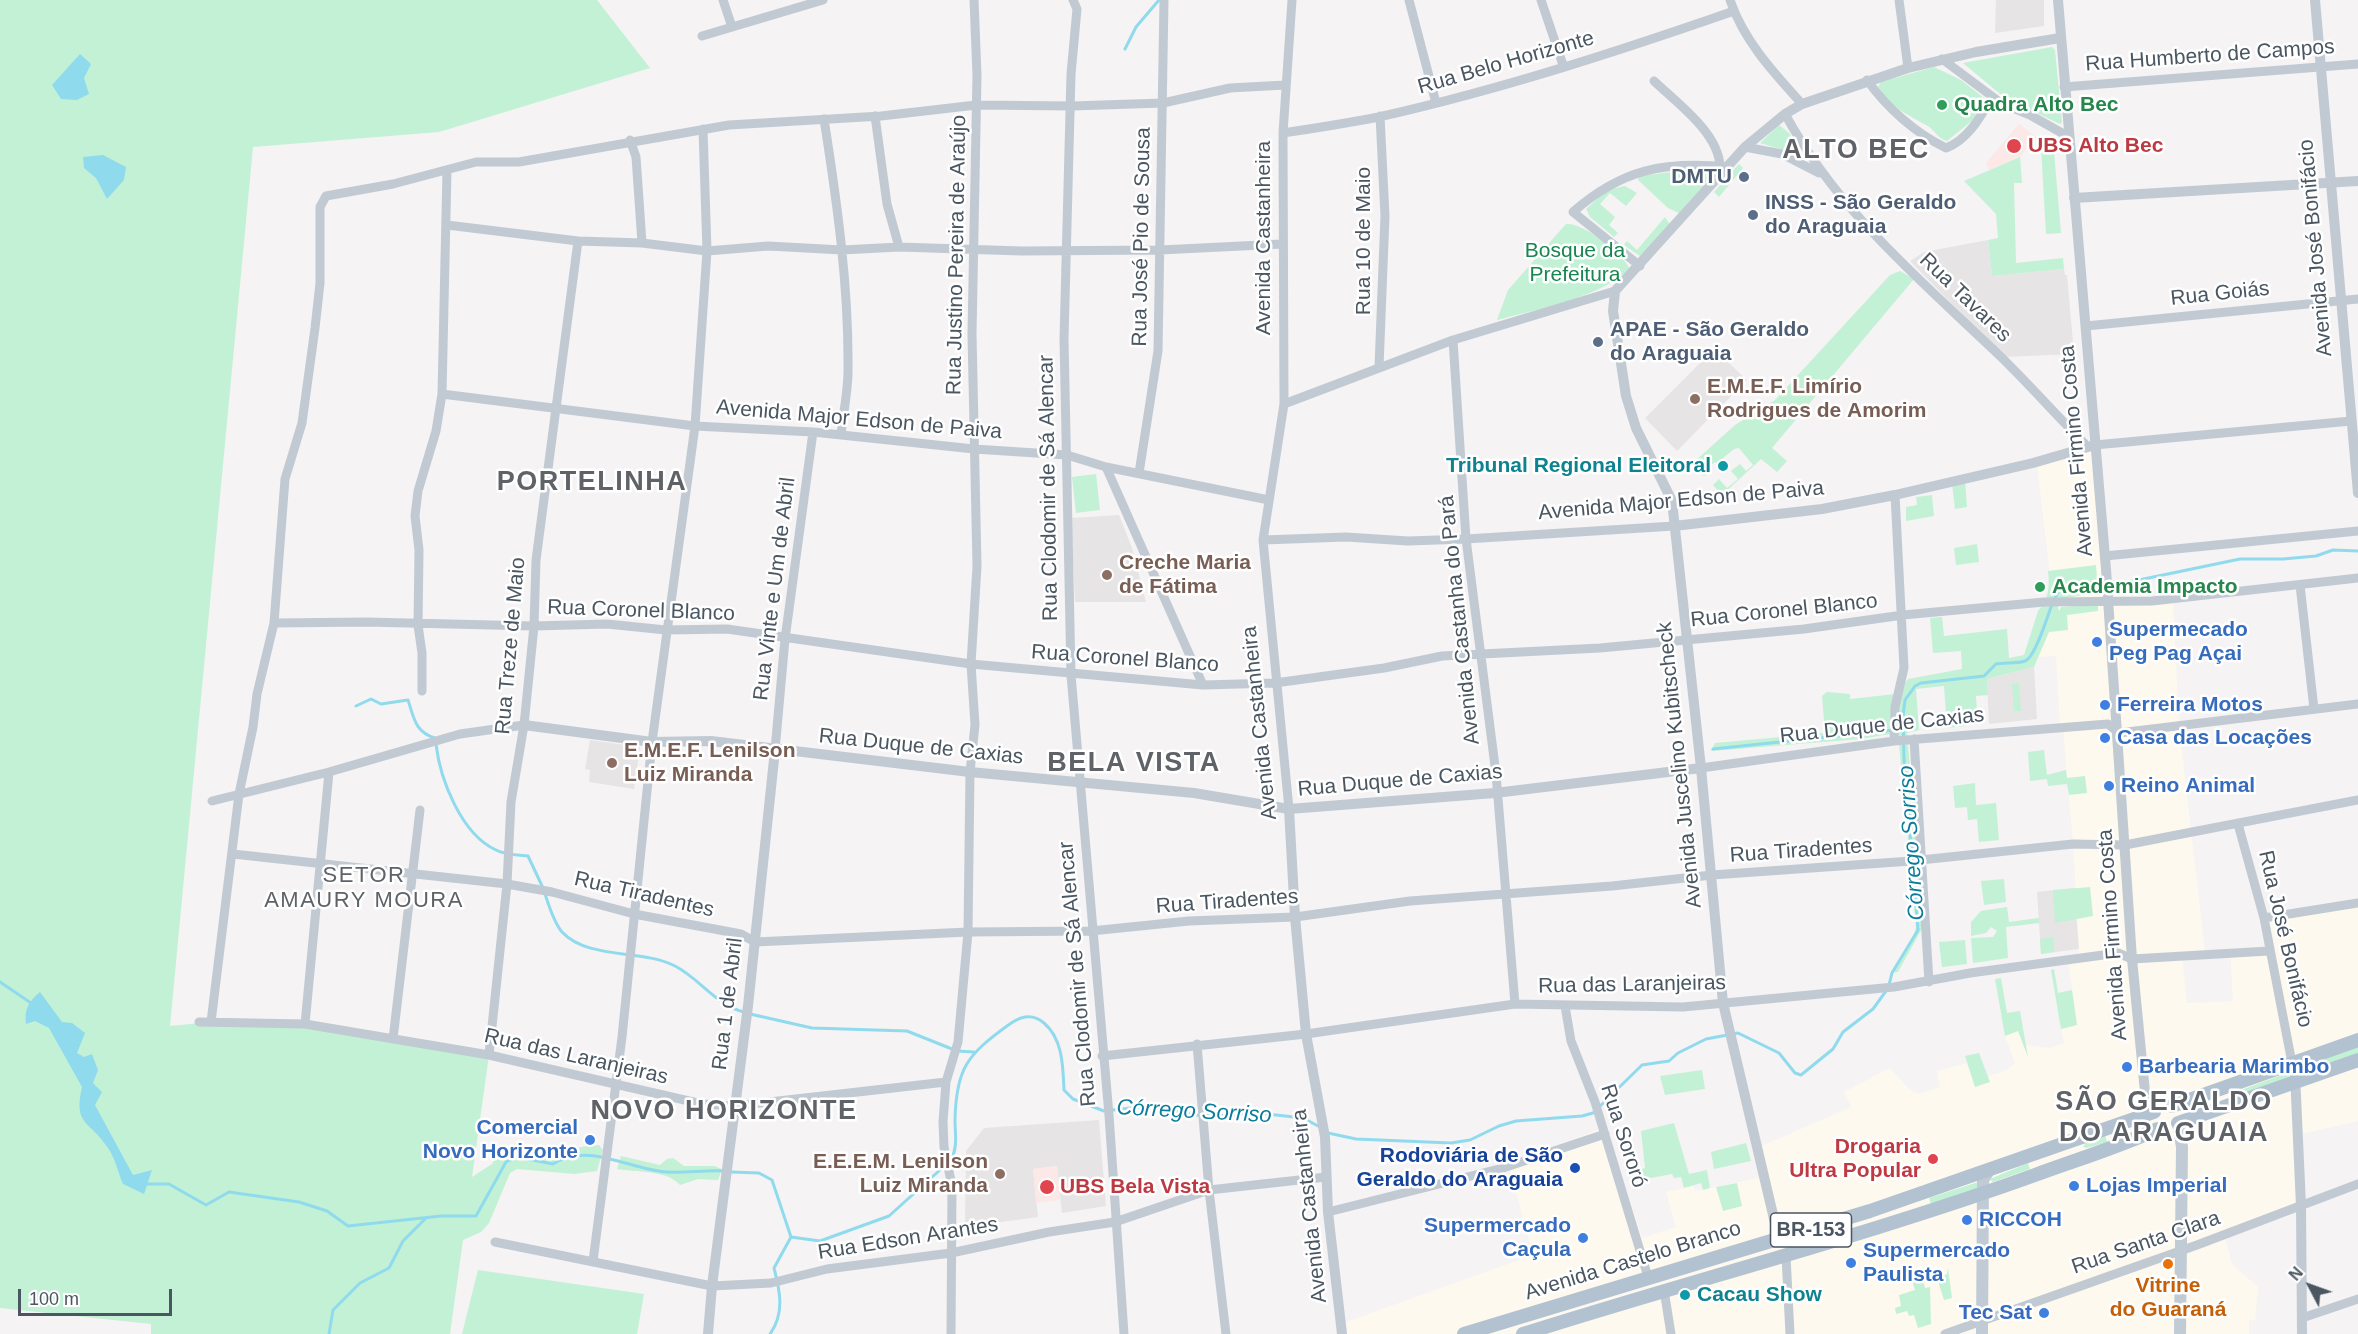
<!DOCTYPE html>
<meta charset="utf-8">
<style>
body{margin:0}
#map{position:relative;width:2358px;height:1334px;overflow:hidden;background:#f5f3f3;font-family:Helvetica,sans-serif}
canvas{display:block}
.north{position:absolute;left:2280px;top:1256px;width:60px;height:60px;-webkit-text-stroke:4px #fff;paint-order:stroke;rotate:311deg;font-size:16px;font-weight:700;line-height:24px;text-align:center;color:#4a5661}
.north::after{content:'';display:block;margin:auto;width:21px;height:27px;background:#4a5661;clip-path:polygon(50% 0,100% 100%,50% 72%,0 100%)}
.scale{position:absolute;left:18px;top:1289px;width:154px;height:27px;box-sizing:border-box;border:3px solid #4a5661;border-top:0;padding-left:8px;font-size:18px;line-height:21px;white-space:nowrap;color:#4a5661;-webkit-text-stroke:4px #fff;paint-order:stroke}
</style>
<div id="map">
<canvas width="2358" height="1334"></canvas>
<div class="north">N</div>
<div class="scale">100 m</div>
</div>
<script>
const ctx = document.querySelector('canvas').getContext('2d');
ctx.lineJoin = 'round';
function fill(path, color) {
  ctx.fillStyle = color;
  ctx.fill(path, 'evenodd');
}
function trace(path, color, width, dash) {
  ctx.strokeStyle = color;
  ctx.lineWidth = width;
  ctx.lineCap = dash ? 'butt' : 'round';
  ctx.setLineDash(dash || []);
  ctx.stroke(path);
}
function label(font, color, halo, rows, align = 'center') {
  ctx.font = font + ' Helvetica,sans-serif';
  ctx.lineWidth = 5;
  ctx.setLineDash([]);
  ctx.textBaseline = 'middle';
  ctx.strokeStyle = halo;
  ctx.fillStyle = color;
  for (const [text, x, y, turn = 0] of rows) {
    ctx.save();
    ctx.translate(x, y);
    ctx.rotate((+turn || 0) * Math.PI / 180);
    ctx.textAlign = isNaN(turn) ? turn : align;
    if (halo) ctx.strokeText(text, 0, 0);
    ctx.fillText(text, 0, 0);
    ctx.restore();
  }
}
const commercial = new Path2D(`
 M2095,445L2108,599H2173L2179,726L2205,952L2182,955L2187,1003L2233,1001L2230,952L2270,950L2268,920L2358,903V1121L2297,1135L2300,1204L2224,1233L2232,1264L2258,1287L2255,1320H2249V1334H1347L1346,1322L1533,1255L1508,1163L1606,1127L1642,1238L1676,1227L1666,1192L1693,1186L1695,1191L1763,1177L1757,1148L1851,1107L1844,1092L1890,1068L1909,1089L1919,1094L1940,1087L1937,1071L1967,1063L1975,1087L1989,1082L1988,1076L2005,1071L2015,1063L2005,1036L2018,1031L2024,1045L2050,1048L2064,1043L2061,1029L2077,1025L2068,960L2078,958L2079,949L2073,844L2063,728H2060L2056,656L2038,657V640L2051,584L2037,465Z`);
const education = new Path2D(`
 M1996,0H2044V26L1995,33Z
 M1988,240L1992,276L2064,269L2065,275H2067L2074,354L2003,357L1910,261L1924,252Z
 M1714,349L1747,380L1677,451L1645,418Z
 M1119,515L1132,548L1146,602H1075L1071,518Z
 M2034,667L2037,719L1989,724L1987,679Z
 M590,740L640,747L634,789L589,782L590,770L585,769Z
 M2074,888L2079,949L2041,954L2037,892Z
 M1099,1120L1106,1206L1062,1213L1057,1166L1033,1169L1038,1217L965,1227L966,1151L984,1128Z`);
const medical = new Path2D(`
 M2019,124L2036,137L2020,157L1989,170L1986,163Z
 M1057,1166L1060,1200L1036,1203L1033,1169Z`);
const green = new Path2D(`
 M0,0H597L650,68L439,132L253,147L170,1026L211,1022L305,1024L489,1055L472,1177L492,1164L500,1150C520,1145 538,1154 557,1151C572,1149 584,1146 599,1145L603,1150L597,1171L574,1174L517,1169L510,1173L489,1223L481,1232L463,1240L450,1334H151V1324L0,1308Z
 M2052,47L2055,50L2062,122L2060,124L2005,98L1963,63Z
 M1934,67L1961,80L1984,98L1974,119L1947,141C1939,139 1935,131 1928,126C1908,115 1890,107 1878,87L1881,82Z
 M1779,125L1789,133L1804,156L1760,143Z
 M2053,140L2061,233L2046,234L2041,147Z
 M2020,157L2022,183H2014L2016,263L2063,258L2064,269L1992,276L1988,240L1998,238L1996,214L1964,181Z
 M1739,164L1743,168L1719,197L1714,192Z
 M1680,171L1706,172L1712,176L1679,213L1668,208L1638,180L1639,176Z
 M1625,186L1637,193L1626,206L1610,193L1600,204L1615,217L1609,225L1618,233L1614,237L1590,217L1586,209L1607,190Z
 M1665,217L1671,226L1640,256L1624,245L1627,241L1637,250Z
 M1566,224C1583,222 1623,254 1630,269C1598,298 1538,309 1497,320L1508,290Z
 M1900,271L1914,279L1772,448L1787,461L1777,472L1761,459L1722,495L1713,485L1719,479L1727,488L1738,479L1731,471L1740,464L1746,471L1753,465L1739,448L1734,449L1717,463L1715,462L1708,468L1710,471L1704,476L1695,468L1694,462L1735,425L1775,400L1890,275Z
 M1096,474L1100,510L1076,513L1072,477Z
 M1965,481L1967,507L1955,509L1952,484Z
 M1932,495L1934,516L1906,521V507L1917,505L1916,497Z
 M1977,544L1979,562L1956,565L1954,548Z
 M2096,565L2098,592L2057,600L2059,611L2061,607L2098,604V611L2067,615L2068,630L2049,632L2034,667L1987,679L1988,695L1976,696L1977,712L1964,713L1965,726L1947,728L1944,686L1916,689L1919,730L1907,733L1924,925L1898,972L1890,973L1914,936L1916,927L1898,733C1898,717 1897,692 1908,679L1962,669L1961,651L1933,653L1930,618L1942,617L1944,636L2007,629L2009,658L2024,655L2038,611C2049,599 2050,586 2048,571Z
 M2019,683L2021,711H2014L2012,684Z
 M1827,692L1850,694V699L1895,694L1890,716V734L1860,739L1711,751L1715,743L1825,733L1822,696Z
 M2044,750L2047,775L2066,770L2067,778L2085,776L2087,793L2069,795L2067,784L2048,786L2047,779L2030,781L2028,752Z
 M1975,783L1976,805L1996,803L1999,840L1979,842L1977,819L1968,820L1967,807L1955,808L1953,786Z
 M2004,879L2006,902L1984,905L1981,881Z
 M2090,887L2093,916L2055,923L2053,890Z
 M2007,907L2009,922L2039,918V923L2006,927L2008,958L1973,963L1971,938L1993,937L1997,931L1991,927L1986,933L1971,936V922L1981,911Z
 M2053,937L2054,952L2041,954L2040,939Z
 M1965,940L1967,964L1942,967L1939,942Z
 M2054,969L2058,993L2072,990L2077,1025L2061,1029L2051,970Z
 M2001,978L2007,1013L2020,1011L2028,1057L2018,1031L2005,1036L1995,979Z
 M2358,1047V1053L2302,1074C2305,1060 2345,1051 2358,1047Z
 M1979,1053L1990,1082L1975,1087L1965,1056Z
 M1702,1070L1705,1089L1665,1095L1660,1076Z
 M2290,1072L2289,1080L2232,1100L2230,1094Z
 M1674,1123L1689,1174L1707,1170L1710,1188L1703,1190L1701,1183L1684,1188L1681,1177L1674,1178L1672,1174L1640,1180L1637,1171L1645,1168L1641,1131Z
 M2105,1135L2107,1142L2087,1148L2083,1147L2086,1142Z
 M1746,1143L1751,1161L1714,1169L1711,1152Z
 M621,1156L660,1165L667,1159L673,1158L684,1166H714L722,1169L718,1180L698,1179L680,1185C668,1170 635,1172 617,1169Z
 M2028,1163L2030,1169L1993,1182L1990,1179Z
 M1978,1182L1977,1189L1931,1204L1929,1198Z
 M1737,1183L1742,1206L1723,1211L1716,1187Z
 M1948,1268L1952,1298L1944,1300L1937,1278L1947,1274Z
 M478,1270L644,1294L637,1334H462Z
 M1922,1277L1925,1288L1930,1287L1931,1324L1918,1328L1914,1315L1909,1316L1907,1311L1896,1314L1895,1308L1901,1306L1899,1295L1915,1290L1912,1281Z`);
const water = new Path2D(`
 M80,54L91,64L84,78L89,94L77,100L61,99L52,85Z
 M103,155L126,167L124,180L107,199L96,178L84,168L83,157Z
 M40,992L62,1022L72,1023L85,1033L77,1053L84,1057L92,1054L98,1070L93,1083L102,1092L95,1105L133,1175L152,1170L144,1194L123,1184C118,1172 115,1158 108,1148C90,1120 73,1126 82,1087L49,1028L35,1021L26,1024C24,1009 29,1001 40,992Z`);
const stream = new Path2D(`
 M1125,49L1136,27L1159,0
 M2055,598L2059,590L2073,584L2134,581L2240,559H2283L2316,556L2333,550L2358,551
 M356,706L371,699L381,704L408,700C414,718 415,732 435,738
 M436,744C440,779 461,834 496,850C505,855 517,855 528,856L543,888
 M1713,749L1904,729
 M545,894C549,906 554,923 562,932C588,960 643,949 675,966C699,978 717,1006 744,1012
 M0,982L31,1003
 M1889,985L1892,973L1918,930L1904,759L1903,716L1905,700L1915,686L1921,683L1984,676L1996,664C2004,662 2017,664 2025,661C2035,658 2048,615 2052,604
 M750,1014L812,1028L907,1031L957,1051L974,1052
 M1328,1133L1356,1139L1451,1143L1470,1140L1499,1126L1516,1121L1582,1116L1593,1113L1642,1065L1669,1061L1678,1053L1706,1039L1738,1033L1779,1053L1795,1073L1801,1075L1833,1049L1843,1032L1873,1009L1886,991
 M731,1172L759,1173L772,1180L791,1237
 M144,1184H169L206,1205L229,1192L299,1202L327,1211L348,1226L441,1216H476L506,1162L517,1157L553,1164C588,1141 630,1170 667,1172C686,1173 705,1170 724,1171
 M791,1237L820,1241L889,1216L951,1160C958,1147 955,1134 955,1120C956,1069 967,1055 1007,1026C1019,1017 1031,1012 1044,1023C1063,1039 1063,1067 1064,1090L1073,1099L1104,1111L1149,1106L1194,1115L1235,1116L1249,1112L1303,1118L1320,1127
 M329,1334L333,1310L360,1283L389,1268L403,1241L425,1219
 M770,1334C785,1313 780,1291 774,1268L791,1237`);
const minor = new Path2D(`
 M723,0L732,27
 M1073,0L1077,9L1071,74L1064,339L1071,675L1109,1115L1124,1334
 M1409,0L1436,103
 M1541,0L1563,65
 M1730,0C1744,41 1773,72 1802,104
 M1899,0L1908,68
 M702,36L823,0
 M1942,59L2001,103L2030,115L2069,137
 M1867,80C1887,108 1915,133 1946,148C1968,140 1981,116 1992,97
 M1654,81C1677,103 1719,133 1720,167
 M2064,87L2358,64
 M1785,114C1838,211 1919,279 1998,354C2029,384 2057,416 2087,446
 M875,116L887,204L899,247
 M824,119C837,202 849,287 848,371C848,392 843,414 841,435
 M1283,133C1316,128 1350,123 1383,116C1502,89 1619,51 1734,11
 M630,140L636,157L642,243
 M1745,147L1782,154L1819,173
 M447,225L578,241L642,243L707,251L768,246L842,250L899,247L1022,251L1160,250L1282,244
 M1640,266L1573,212C1622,169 1664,161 1728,167
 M2086,326L2358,299
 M1453,340L1466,539L1496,774L1515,1004
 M1379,367L1385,216L1380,116
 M442,394L695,426L813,432L974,449L1067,455L1106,467L1269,500
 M1284,404L1453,340L1615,291
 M2095,445L2351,421
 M1106,467L1203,685
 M1139,473L1158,351L1164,0
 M1263,540L1346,537L1408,541L1466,539L1674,526
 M2105,556L2358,531
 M2300,585L2314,709
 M274,623L366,622L534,626L607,624L666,630L727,629L971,664L1203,685L1275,683L1384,668L1442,656L1600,648L1804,629L1903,615L2044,602L2152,601L2358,578
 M422,691V653L418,625L419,550L415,516L418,491L436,431L442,394L447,170
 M1914,739L1929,982
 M1894,741L1895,707L1904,668L1895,495
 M775,750L785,639L813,432
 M1701,768L1894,741L2108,724L2119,733L2358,704
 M212,801L329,772L460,734L524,725
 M1289,809L1263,540L1284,404L1283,133L1292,0
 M2238,824L2264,918L2292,1063
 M233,854L507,884L552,892L634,914L741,934L755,942L968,932L1091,931L1189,921L1295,917L1410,901L1612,886L1712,875L1911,861L2073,844L2125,845L2358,800
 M2264,918L2358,903
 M1565,1006L1571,1041L1595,1102L1648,1277
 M199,1022L305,1024L489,1055L702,1104L734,1106L946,1082
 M211,1022L239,794L253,727L257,694L274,623L285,479L302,423L315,328L320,283V207L326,196L393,184L476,162H519L729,125L881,116L976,105L1072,106L1163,103L1230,88L1285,85
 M305,1024L329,772
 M393,1039L420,810
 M1197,1044L1209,1190L1226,1334
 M489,1055L507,884L511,802L524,725L534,626L536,560L578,241
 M1102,1056L1306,1034L1515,1004L1683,1007L1894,987L1970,973L2118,953L2132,959L2269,951
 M1328,1212L1503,1168L1605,1134
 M495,1242L712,1286L771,1283L827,1269L951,1253L1049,1232L1115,1222L1209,1190L1326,1177
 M1786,1256L1790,1334
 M593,1261L622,1037L652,742L695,426L707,251L703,129
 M1664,1290L1671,1334
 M2302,1318L2358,1299
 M951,1334L952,1186L944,1147L943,1122L946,1082L958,1042L968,932L970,772L975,725L971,664L977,566L972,334L977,75L974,0
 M1945,1334L2197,1245L2358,1184`);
const tertiary = new Path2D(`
 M2058,0L2106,569L2132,959L2145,1092L2154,1112
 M2315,0L2358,493
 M2074,198L2358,181
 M1674,526L1822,509L1895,495L2033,463L2095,445
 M524,725L652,742L711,741L970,772L1194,793L1289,809L1495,793L1701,768
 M1289,809L1295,917L1306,1034L1325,1137L1328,1212L1342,1334
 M1779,1240L1723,1003L1701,768L1672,501L1636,428L1626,396L1613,311L1615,291L1745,147L1785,114L1802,104L1908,68L1976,52L2060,38
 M708,1334L712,1286L748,1006L775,750
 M2302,1334L2301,1206L2295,1074L2305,1059`);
const secondary = new Path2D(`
 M2178,1123L2182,1147L2180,1334
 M1982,1334L1983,1180L1990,1169`);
const primary = new Path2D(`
 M2172,1106L2358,1040
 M2178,1123L2358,1060
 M1464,1334L1870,1211L2154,1112
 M1523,1334C1693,1280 1866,1236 2035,1175C2076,1160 2118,1147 2158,1129`);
const markers = [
 [1942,105,6,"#2e9e5b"],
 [2014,146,8,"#e0444e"],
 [1744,177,6,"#5c6f8a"],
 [1753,215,6,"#5c6f8a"],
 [1598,342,6,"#5c6f8a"],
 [1695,399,6,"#8d6e63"],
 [1723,466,6,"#0f9aa8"],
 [1107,575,6,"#8d6e63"],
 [2040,587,6,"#2e9e5b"],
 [2097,642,6,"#3f7fe0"],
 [2105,705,6,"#3f7fe0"],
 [2105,738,6,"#3f7fe0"],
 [612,763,6,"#8d6e63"],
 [2109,786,6,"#3f7fe0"],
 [2127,1067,6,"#3f7fe0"],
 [590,1140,6,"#3f7fe0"],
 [1933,1159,6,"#e0444e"],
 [1575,1168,6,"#1a4fb4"],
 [1000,1174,6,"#8d6e63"],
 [2074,1186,6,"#3f7fe0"],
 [1047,1187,8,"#e0444e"],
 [1967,1220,6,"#3f7fe0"],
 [1583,1238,6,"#3f7fe0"],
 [1851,1263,6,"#3f7fe0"],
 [2168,1264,6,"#e8710a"],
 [1685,1295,6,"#0f9aa8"],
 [2044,1313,6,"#3f7fe0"]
];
const shields = [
 [1811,1230,81]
];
const shieldNames = [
 ["BR-153",1811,1230]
];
const streetNames = [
 ["Rua Humberto de Campos",2210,56,-4],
 ["Rua Belo Horizonte",1506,63,-16],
 ["Rua José Pio de Sousa",1142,237,-89],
 ["Avenida Castanheira",1264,238,-90],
 ["Rua 10 de Maio",1364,241,-90],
 ["Avenida José Bonifácio",2316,248,-95],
 ["Rua Justino Pereira de Araújo",957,255,-89],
 ["Rua Goiás",2220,294,-6],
 ["Rua Tavares",1965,298,44],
 ["Avenida Major Edson de Paiva",859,420,5],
 ["Avenida Firmino Costa",2077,451,-95],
 ["Rua Clodomir de Sá Alencar",1049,488,-91],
 ["Avenida Major Edson de Paiva",1681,501,-5],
 ["Rua Vinte e Um de Abril",775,589,-83],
 ["Rua Coronel Blanco",641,611,2],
 ["Rua Coronel Blanco",1784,611,-6],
 ["Avenida Castanha do Pará",1460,620,-96],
 ["Rua Treze de Maio",511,646,-85],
 ["Rua Coronel Blanco",1125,659,4],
 ["Avenida Castanheira",1260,723,-96],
 ["Rua Duque de Caxias",1882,726,-6],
 ["Rua Duque de Caxias",921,747,6],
 ["Avenida Juscelino Kubitscheck",1680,765,-96],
 ["Rua Duque de Caxias",1400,781,-5],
 ["Rua Tiradentes",1801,851,-4],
 ["Rua Tiradentes",644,895,13],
 ["Rua Tiradentes",1227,902,-4],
 ["Avenida Firmino Costa",2113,935,-94],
 ["Rua José Bonifácio",2285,939,77],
 ["Rua Clodomir de Sá Alencar",1078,974,-95],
 ["Rua das Laranjeiras",1632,985,-1],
 ["Rua 1 de Abril",728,1004,-83],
 ["Rua das Laranjeiras",576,1057,13],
 ["Rua Sororó",1623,1136,72],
 ["Avenida Castanheira",1310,1206,-96],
 ["Rua Edson Arantes",908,1239,-9],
 ["Rua Santa Clara",2146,1243,-19],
 ["Avenida Castelo Branco",1633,1261,-17]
];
const leisureNames = [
 ["Quadra Alto Bec",1954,105],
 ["Academia Impacto",2052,587]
];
const healthNames = [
 ["UBS Alto Bec",2028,146],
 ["Drogaria",1921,1147,"right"],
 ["Ultra Popular",1921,1171,"right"],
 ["UBS Bela Vista",1060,1187]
];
const serviceNames = [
 ["DMTU",1732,177,"right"],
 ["INSS - São Geraldo",1765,203],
 ["do Araguaia",1765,227],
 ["APAE - São Geraldo",1610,330],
 ["do Araguaia",1610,354]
];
const parkNames = [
 ["Bosque da",1575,251],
 ["Prefeitura",1575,275]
];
const educationNames = [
 ["E.M.E.F. Limírio",1707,387],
 ["Rodrigues de Amorim",1707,411],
 ["Creche Maria",1119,563],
 ["de Fátima",1119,587],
 ["E.M.E.F. Lenilson",624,751],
 ["Luiz Miranda",624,775],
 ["E.E.E.M. Lenilson",988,1162,"right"],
 ["Luiz Miranda",988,1186,"right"]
];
const cultureNames = [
 ["Tribunal Regional Eleitoral",1711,466],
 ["Cacau Show",1697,1295,"left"]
];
const shopNames = [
 ["Supermecado",2109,630],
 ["Peg Pag Açai",2109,654],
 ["Ferreira Motos",2117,705],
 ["Casa das Locações",2117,738],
 ["Reino Animal",2121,786],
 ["Barbearia Marimbo",2139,1067],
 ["Comercial",578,1128,"right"],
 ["Novo Horizonte",578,1152,"right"],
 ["Lojas Imperial",2086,1186],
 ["RICCOH",1979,1220],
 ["Supermercado",1571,1226,"right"],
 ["Caçula",1571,1250,"right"],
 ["Supermercado",1863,1251],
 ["Paulista",1863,1275],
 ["Tec Sat",2032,1313,"right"]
];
const transitNames = [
 ["Rodoviária de São",1563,1156],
 ["Geraldo do Araguaia",1563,1180]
];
const foodNames = [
 ["Vitrine",2168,1286],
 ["do Guaraná",2168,1310]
];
const waterNames = [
 ["Córrego Sorriso",1912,843,-94],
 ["Córrego Sorriso",1194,1112,3]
];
const neighbourhoodNames = [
 ["SETOR",364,876],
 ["AMAURY MOURA",364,901]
];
const districtNames = [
 ["ALTO BEC",1856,151],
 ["PORTELINHA",592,483],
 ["BELA VISTA",1134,764],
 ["SÃO GERALDO",2164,1103],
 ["DO ARAGUAIA",2164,1134],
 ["NOVO HORIZONTE",724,1112]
];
fill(commercial, '#fdf9ef');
fill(education, '#e6e4e5');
fill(medical, '#fce8e6');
fill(green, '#c3f1d5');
fill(water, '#90daee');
trace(stream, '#90daee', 3);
trace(minor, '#c1cad2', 9);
trace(tertiary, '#c1cad2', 10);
trace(secondary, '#c1cbd6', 12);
trace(primary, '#b3c2d1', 14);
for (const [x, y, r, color] of markers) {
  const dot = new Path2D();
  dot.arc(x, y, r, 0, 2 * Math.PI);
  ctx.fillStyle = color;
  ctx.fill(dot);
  trace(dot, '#fff', 2);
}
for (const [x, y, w] of shields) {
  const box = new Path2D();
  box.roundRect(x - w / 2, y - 17, w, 34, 4.5);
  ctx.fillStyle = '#fff';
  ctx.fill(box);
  trace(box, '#4a5661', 1.5);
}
label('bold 20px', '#4a5661', null, shieldNames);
label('21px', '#4a5661', '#fff', streetNames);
label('bold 21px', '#27864d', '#fff', leisureNames, 'left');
label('bold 21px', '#be3a42', '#fff', healthNames, 'left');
label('bold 21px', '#4e5e75', '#fff', serviceNames, 'left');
label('21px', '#17864f', '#fff', parkNames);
label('bold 21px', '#785e54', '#fff', educationNames, 'left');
label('bold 21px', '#0d838f', '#fff', cultureNames, 'right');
label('bold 21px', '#366cbe', '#fff', shopNames, 'left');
label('bold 21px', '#164399', '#fff', transitNames, 'right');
label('bold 21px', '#c56008', '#fff', foodNames);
label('italic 22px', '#0c7c9b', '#fff', waterNames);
ctx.letterSpacing = '1.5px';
label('22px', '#5f6368', '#fff', neighbourhoodNames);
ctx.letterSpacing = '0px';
ctx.letterSpacing = '1.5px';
label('bold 27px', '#5f6368', '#fff', districtNames);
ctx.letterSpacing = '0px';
</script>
